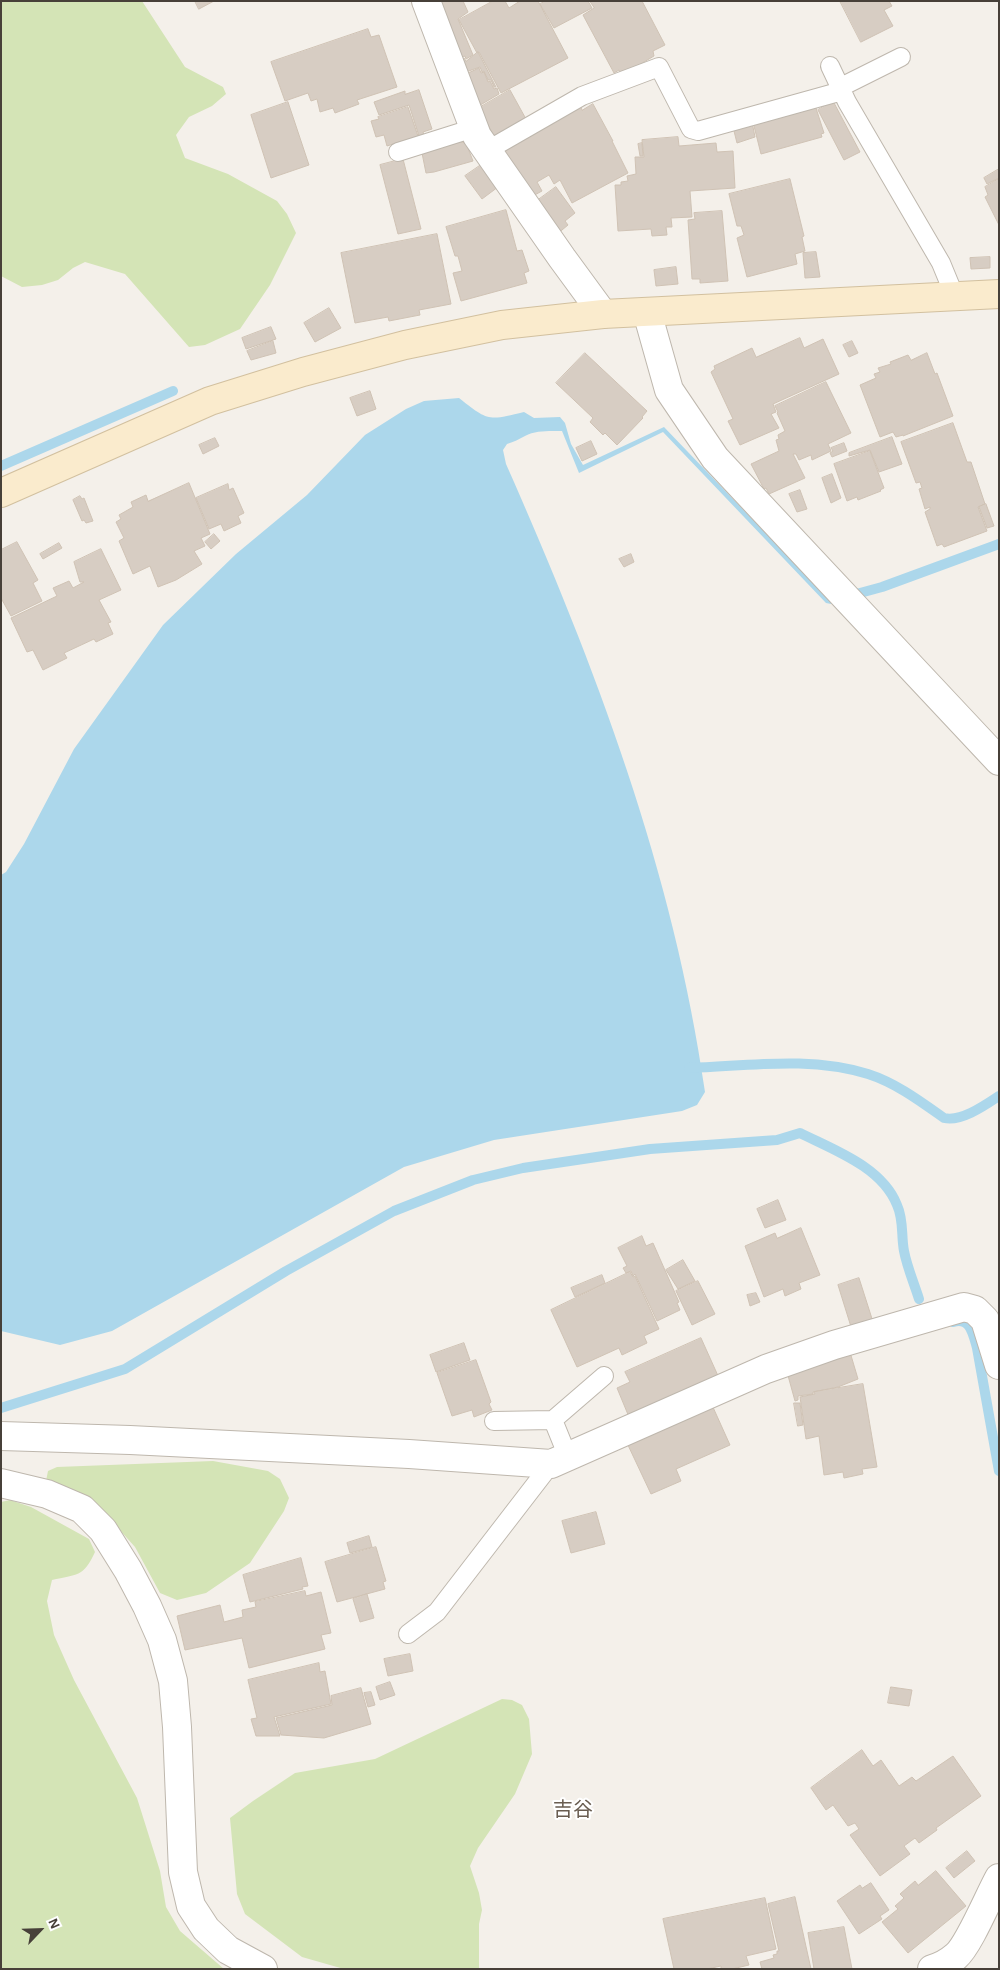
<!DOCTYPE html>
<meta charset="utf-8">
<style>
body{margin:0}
#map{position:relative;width:1000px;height:1970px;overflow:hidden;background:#f4f0ea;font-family:"Alegreya Sans",sans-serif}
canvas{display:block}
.frame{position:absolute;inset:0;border:2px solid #474039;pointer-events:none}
.north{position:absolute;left:15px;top:1905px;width:50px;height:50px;-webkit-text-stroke:4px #fff;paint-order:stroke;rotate:66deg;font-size:14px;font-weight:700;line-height:20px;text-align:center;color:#474039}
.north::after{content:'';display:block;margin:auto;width:18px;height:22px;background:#474039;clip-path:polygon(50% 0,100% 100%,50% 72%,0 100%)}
</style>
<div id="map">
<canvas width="1000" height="1970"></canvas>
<div class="frame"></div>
<div class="north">N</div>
</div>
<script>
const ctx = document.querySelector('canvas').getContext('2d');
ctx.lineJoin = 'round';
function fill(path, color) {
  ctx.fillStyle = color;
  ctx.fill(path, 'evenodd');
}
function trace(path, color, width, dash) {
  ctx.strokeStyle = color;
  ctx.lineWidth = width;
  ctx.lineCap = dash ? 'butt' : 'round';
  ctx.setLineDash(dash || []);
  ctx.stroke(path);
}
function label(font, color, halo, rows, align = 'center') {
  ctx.font = font + ' "Alegreya Sans","Noto Sans JP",sans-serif';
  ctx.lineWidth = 4;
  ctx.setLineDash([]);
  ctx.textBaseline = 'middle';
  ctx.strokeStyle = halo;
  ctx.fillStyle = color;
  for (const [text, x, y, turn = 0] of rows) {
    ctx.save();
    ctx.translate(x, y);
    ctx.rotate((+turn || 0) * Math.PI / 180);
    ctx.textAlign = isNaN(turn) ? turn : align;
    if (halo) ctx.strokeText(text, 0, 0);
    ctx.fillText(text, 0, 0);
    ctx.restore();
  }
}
const green = new Path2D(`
 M1,1H142L185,67L223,87L226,94L212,106L189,117L176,135L185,158L228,174L277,201L287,214L296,233L270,285L240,329L205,345L189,347L125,274L85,262L73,268L58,280L42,285L22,287L1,276Z
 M213,1461L268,1471L280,1479L289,1498L284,1511L250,1563L206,1593L177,1600L160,1593L135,1547L118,1528L46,1481L48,1471L57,1467Z
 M10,1500L31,1507L89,1539L95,1552C83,1578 77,1574 52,1580L47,1601L54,1635L74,1680L137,1798L160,1871L166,1907L180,1931L224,1969H1V1502Z
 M502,1699L512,1700L522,1705L529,1719L532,1754L515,1794L478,1848L470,1866L479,1893L482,1910L479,1924V1969H344L302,1957L245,1914L237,1894L230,1818L253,1801L295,1773L375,1759Z`);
const water = new Path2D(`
 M459,398C488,421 488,421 524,412L534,418L560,417L565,423L571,444L583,465L664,427L827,597L830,598L831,604L826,603L663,432L579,473L562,431C550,431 536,430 525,436C519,439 514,442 507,444L503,450L506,464C595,665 674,873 705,1092L697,1105L682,1111L494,1140L404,1167L112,1331L60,1345L1,1331V875L6,872L24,844L74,749L163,625L236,554L307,495L365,435L406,409L424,401Z`);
const stream = new Path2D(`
 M1,466L173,391
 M849,596L882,587L999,544
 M689,1068C750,1066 808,1056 868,1074C896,1083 920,1101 944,1118C961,1122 984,1106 999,1096
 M953,1322C970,1316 973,1334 977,1348L999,1471
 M1,1408L125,1369L286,1271L394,1211L473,1180L523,1168L650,1149L777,1140L800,1133C834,1150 882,1167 897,1205C904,1220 901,1236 904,1251C907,1267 914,1283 919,1299`);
const building = new Path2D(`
 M195,1H214L199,9Z
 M440,1H463L468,12L458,19L473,55L466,59L465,56L459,59L466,74L479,68L481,73L484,72L488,82L490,81L494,89L497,88L499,94L477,107L479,115L443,21H444L437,3Z
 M493,1H505L509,8L520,1H538L568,58L501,93L479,52L477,53L459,20Z
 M546,1H588L592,8L554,28L540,4Z
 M590,1H642L665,45L653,51L654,56L622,75L619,70L614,73L583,15L594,8Z
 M840,1H889L892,6L884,10L893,26L861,42Z
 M368,29L371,37L379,35L397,87L357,100L359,104L335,113L333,108L320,112L317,99L311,101L308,93L285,101L271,62Z
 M478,52L496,87H494L491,80H488L484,71L482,72L480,67L466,72L460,60L464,58L466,61Z
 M419,90L432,129L423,132L424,135L419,136L409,105L379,115L374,102L405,91V94Z
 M510,90L526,119L494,136L479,108Z
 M833,101L860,152L844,160L818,110Z
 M288,102L309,165L271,178L251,115Z
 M593,104L613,141H612L628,173L572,203L560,180L554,184L549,175L537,182L542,191L531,197L499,150L580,105L582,110Z
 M815,105L824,133L821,134L822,137L761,154L753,122Z
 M408,107L418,136L387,146L384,135L376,137L371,121L379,119L378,117Z
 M752,122L755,137L737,143L733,127Z
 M678,137L679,146L716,143L717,152L733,151L735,188L690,191L692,217L671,218L672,227H666L667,235L652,236L651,229L618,231L615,185H621V182L628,181L627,176L636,174L635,157H644L642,140Z
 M461,142L466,143L473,161L434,172L426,173L422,153Z
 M642,143L643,156H640L638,144Z
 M403,159L421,229L398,234L380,165Z
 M481,165L498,187L482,199L465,176Z
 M999,169V178L987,184L984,178Z
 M790,179L804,236L802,237L805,251L795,254L797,264L747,277L737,238L744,235L741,226H737L729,194Z
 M999,179V225L985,197L988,195L985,187Z
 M556,187L575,213L565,221L568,225L556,235L534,203Z
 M506,210L517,251L522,250L529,271L524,273L527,283L461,301L453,273L462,271L458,256H455L446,227Z
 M722,211L728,281L700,283V279H692L688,220L695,219L694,213Z
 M437,234L451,304L419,310L420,315L389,321L388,317L355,323L341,253Z
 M816,252L820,277L805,278L803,253Z
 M990,257V268L971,269L970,258Z
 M676,267L678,284L656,286L654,270Z
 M329,308L341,328L315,342L304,323Z
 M271,327L276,339L246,349L242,338Z
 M800,338L804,348L823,339L839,374L773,404L776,412L771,414L779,428L740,445L728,421L733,419L711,372L715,369L714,366L752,348L756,357Z
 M273,341L276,353L251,360L247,351Z
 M852,341L858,353L849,357L843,345Z
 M585,353L647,411L642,417L643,418L617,445L605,433L603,435L590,422L593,418L556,383Z
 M927,353L935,374L937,373L953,416L903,436V435L896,437L893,432L880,437L860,385L876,378L874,374L880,372L878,368L891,364L890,362L908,355L911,360Z
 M826,382L851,433L828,444L831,451L812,460L811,455L799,460L796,454H793L805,478L769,494L766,488L764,489L751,464L779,451L776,440L779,439L778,435L785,431L777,413L778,412L775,406Z
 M370,391L376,409L357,416L350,398Z
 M953,423L967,462H971L985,504L978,507L987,531L944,547L942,544L937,546L925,512L930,509V507L925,509L919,489L922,488L920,482L916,483L901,442Z
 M892,437L902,464L879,472L870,450L849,456V453Z
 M215,438L219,446L203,454L199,445Z
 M591,441L597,454L582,461L576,448Z
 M844,443L847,451L832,457L830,453L833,451L831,448Z
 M870,451L884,488L880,490L881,491L858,500L857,497L847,501L834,464Z
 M832,474L841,498L831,503L822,478Z
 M189,483L210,534L201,538L205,546L194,551L202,564L176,580L158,587L150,566L133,574L119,541L124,538L116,522L121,519L119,515L133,507L131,502L146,495L148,501Z
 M228,484L229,490L233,488L244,513L238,516L241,523L224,531L221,524L209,529L196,498Z
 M800,490L807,509L797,512L789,494Z
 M80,496L82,499L84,498L93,521L86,523L84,520L82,521L73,500Z
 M986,504L994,526L987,528L979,507Z
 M214,534L220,541L211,549L205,542Z
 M17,542L38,580L33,583L42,601L11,616L1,598V550Z
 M59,543L62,548L43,559L40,554Z
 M101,549L121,590L99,600L111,622L108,623L113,634L96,642L94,639L64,653L67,658L43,670L33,650L27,652L11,618L57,596L53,588L69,581L73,588L84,582H80L74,562Z
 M631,554L634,562L624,567L619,559Z
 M778,1200L786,1220L765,1228L757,1209Z
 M801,1228L820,1275L799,1283L801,1289L785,1296L783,1289L764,1297L745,1246L775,1233L777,1238Z
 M642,1236L646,1246L653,1243L679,1302L677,1303L680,1310L657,1321L635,1274L633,1276L631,1271L626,1273L623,1268L627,1266L618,1248Z
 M683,1260L695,1281L678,1289L666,1270Z
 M630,1272L633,1277L635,1276L659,1329L644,1336L647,1343L622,1355L619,1348L577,1367L551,1310Z
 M602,1275L605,1283L575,1297L571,1288Z
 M859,1278L874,1325L852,1330L838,1285Z
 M698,1281L715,1314L692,1325L676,1291Z
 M756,1293L760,1302L750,1306L747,1295Z
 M701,1338L719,1378L629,1417L617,1388L630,1382L625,1372Z
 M464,1343L470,1360L436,1372L430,1355Z
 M850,1352L858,1379L838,1387L813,1392V1394L798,1396V1400L795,1401L787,1372Z
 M476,1360L491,1402L489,1404L492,1410L474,1417L472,1410L452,1416L437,1373Z
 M863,1384L877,1467L862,1469L863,1474L844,1478L843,1472L824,1475L819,1436L806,1439L800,1397L815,1394L814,1392Z
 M794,1403H800L803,1425L798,1426Z
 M712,1405L730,1445L676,1469L681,1481L651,1494L627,1443Z
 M596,1512L605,1544L571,1553L562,1521Z
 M369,1536L372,1547L350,1553L347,1543Z
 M376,1547L386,1581L383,1582L385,1589L337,1602L325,1562Z
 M301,1558L308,1586L302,1587L303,1589L250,1602L243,1575Z
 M305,1591L306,1596L321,1592L331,1633L321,1635L325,1649L249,1668L242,1638L185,1650L177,1616L220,1605L224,1622L243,1617L242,1610L256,1607L255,1602Z
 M367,1594L374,1618L360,1622L353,1599Z
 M410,1654L413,1671L388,1676L384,1659Z
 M319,1663L320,1672L325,1671L331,1704L274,1717L280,1736H256L251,1719L257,1718L248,1680Z
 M390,1682L395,1695L380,1700L376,1687Z
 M891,1687L912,1690L909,1706L888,1703Z
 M361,1688L371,1724L324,1738L281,1735L276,1718L332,1705L331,1696Z
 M371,1692L375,1705L368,1707L364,1693Z
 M862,1750L873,1766L881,1760L899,1786L912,1777L916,1781L953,1756L981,1796L936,1828L937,1830L919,1843L915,1838L904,1846L910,1854L880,1876L850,1835L859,1829L855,1823L848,1826L833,1805L826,1810L811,1788Z
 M967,1851L975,1861L954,1878L946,1868Z
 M936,1871L966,1906L908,1953L882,1922L898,1909L895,1906L904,1898L900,1894L915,1881L918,1885Z
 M871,1883L889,1910L880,1916L882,1919L859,1934L837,1901L860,1885L862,1888Z
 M795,1897L811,1969H762L760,1962L774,1958L773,1955L777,1954V1951H779L768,1904Z
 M765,1898L776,1949L746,1956L749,1965L732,1969H721V1966L707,1969H674L663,1919Z
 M844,1927L852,1969H814L808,1933Z`);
const lane = new Path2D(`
 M830,66L847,102L941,263L955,297
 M841,87L901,57
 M488,150L582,96L659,67L691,129L698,131L842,91
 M398,152L474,128
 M553,1420L568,1457
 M494,1421L553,1420L604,1376
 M408,1634L437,1612L551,1464`);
const street = new Path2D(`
 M426,1L477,136L562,258L603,314
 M647,312L669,390L715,458L999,761
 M1,1436L130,1440L409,1454L551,1464L766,1369L834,1345L964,1307L975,1310L985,1320L999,1365
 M1,1483L47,1494L82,1509L103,1530L128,1570L147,1606L162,1640L173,1681L177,1727L183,1872L191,1906L206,1929L228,1950L263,1969
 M932,1969C940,1967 949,1962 956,1956C969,1945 989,1896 999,1878`);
const secondary = new Path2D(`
 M1,493L210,401L303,372L405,345L502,325L603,314L999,294`);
const quarterNames = [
 ["吉谷",573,1810]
];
fill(green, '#d4e4b6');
fill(water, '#acd7eb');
trace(stream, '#acd7eb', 10);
fill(building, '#d7cdc3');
trace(building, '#cfc2b4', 1);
trace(lane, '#beb7ad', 20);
trace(street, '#beb7ad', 30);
trace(secondary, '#d2c09f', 30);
trace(lane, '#fff', 18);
trace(street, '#fff', 28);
trace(secondary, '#faebcd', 28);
label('20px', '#695d51', '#fff', quarterNames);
</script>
